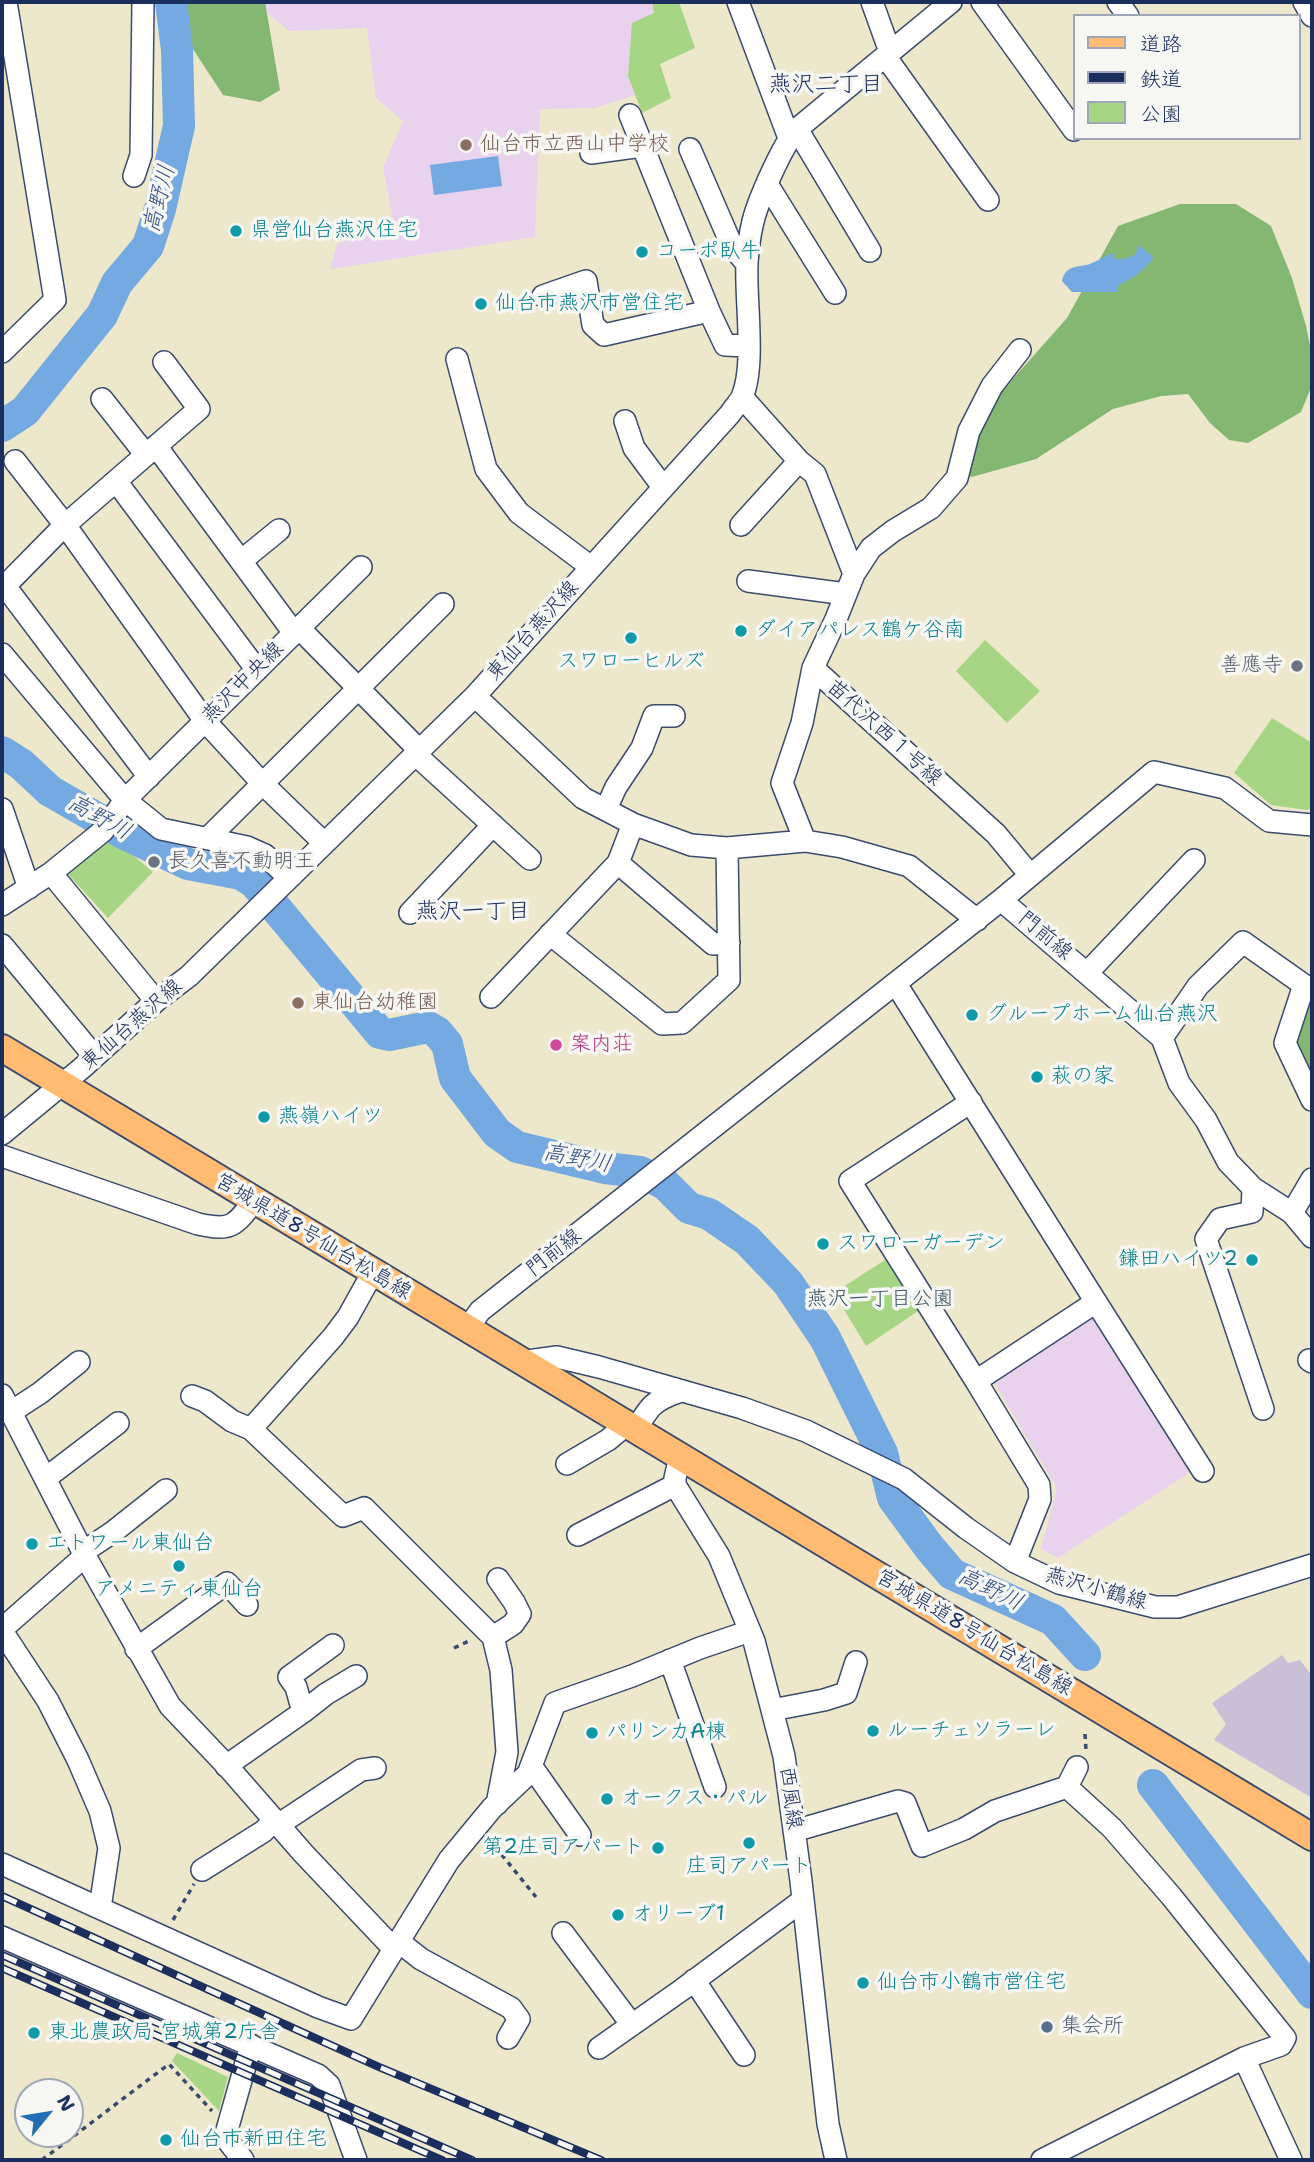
<!DOCTYPE html>
<meta charset="utf-8">
<style>
body{margin:0}
#map{position:relative;width:1314px;height:2162px;overflow:hidden;background:#ede7cc;font-family:"Shantell Sans","Klee One",sans-serif}
canvas{display:block}
.frame{position:absolute;inset:0;border:4px solid #1b2f5e;pointer-events:none}
.legend{position:absolute;left:1073px;top:14px;width:228px;height:126px;box-sizing:border-box;background:#f6f6f2;border:2px solid #9ea6b7;margin:0;padding:9px 12px;list-style:none;font-size:21px;color:#1b2f5e}
.legend li{display:flex;align-items:center;gap:14px;height:35px}
.legend b{width:35px;border:2px solid #9ea6b7}
.north{position:absolute;left:14px;top:2078px;width:70px;height:70px;box-sizing:border-box;background:#f6f6f2;border:2px solid #9ea6b7;border-radius:50%;rotate:60deg;font-size:19px;font-weight:700;line-height:28px;text-align:center;color:#1b2f5e}
.north::after{content:'';display:block;margin:auto;width:24px;height:32px;background:#1f6fb2;clip-path:polygon(50% 0,100% 100%,50% 72%,0 100%)}
</style>
<div id="map">
<canvas width="1314" height="2162"></canvas>
<div class="frame"></div>
<ul class="legend">
<li><b style="height:9px;background:#ffbb71"></b>道路</li>
<li><b style="height:9px;background:#1b2f5e"></b>鉄道</li>
<li><b style="height:19px;background:#a6d684"></b>公園</li>
</ul>
<div class="north">N</div>
</div>
<script>
const ctx = document.querySelector('canvas').getContext('2d');
ctx.lineJoin = 'round';
function fill(path, color) {
  ctx.fillStyle = color;
  ctx.fill(path, 'evenodd');
}
function trace(path, color, width, dash) {
  ctx.strokeStyle = color;
  ctx.lineWidth = width;
  ctx.lineCap = dash ? 'butt' : 'round';
  ctx.setLineDash(dash || []);
  ctx.stroke(path);
}
function label(font, color, halo, rows, align = 'center') {
  ctx.font = font + ' "Shantell Sans","Klee One",sans-serif';
  ctx.lineWidth = 7;
  ctx.setLineDash([]);
  ctx.textBaseline = 'middle';
  ctx.strokeStyle = halo;
  ctx.fillStyle = color;
  for (const [text, x, y, turn = 0] of rows) {
    ctx.save();
    ctx.translate(x, y);
    ctx.rotate((+turn || 0) * Math.PI / 180);
    ctx.textAlign = isNaN(turn) ? turn : align;
    if (halo) ctx.strokeText(text, 0, 0);
    ctx.fillText(text, 0, 0);
    ctx.restore();
  }
}
const built = new Path2D(`
 M265,2H652L654,13L628,75L635,95L595,108L540,109L535,237L330,269L337,244L393,220L383,168L403,121L376,98L367,28L289,31L265,11Z
 M1096,1314L1195,1469L1058,1558L1041,1549L1057,1488L992,1379Z`);
const industrial = new Path2D(`
 M1282,1655L1288,1663L1300,1660L1312,1676V1798L1214,1740L1226,1724L1212,1703Z`);
const green = new Path2D(`
 M652,2H679L695,48L660,64L671,98L642,113L628,76L632,23L654,13Z
 M985,640L1040,691L1007,723L956,671Z
 M1272,718L1312,743V808L1307,810L1271,805L1234,773Z
 M109,835L153,872L108,918L66,872Z
 M891,1256L924,1307L866,1346L834,1293Z
 M177,2053L228,2077L219,2111L172,2061Z`);
const forest = new Path2D(`
 M162,2H265L280,90L260,102L223,95Z
 M1180,204H1236L1271,226L1292,278L1306,326L1312,356V385L1301,412L1248,443L1229,440L1210,423L1188,394L1161,396L1113,409L1036,459L972,477L964,474L978,429L1003,390L1067,318L1118,226Z
 M1310,1003L1312,1004V1086L1297,1045V1023Z`);
const water = new Path2D(`
 M498,156L502,186L434,195L430,165Z
 M1139,245L1154,258L1137,275L1117,286V292H1072L1062,281C1066,264 1077,268 1090,264C1097,261 1104,257 1112,253L1115,259H1124L1135,255Z`);
const river = new Path2D(`
 M2,426L25,411L102,315L117,283L148,246L160,209L179,126L177,50L171,2
 M2,752L21,764L50,791L121,832L188,864L241,874L254,882L380,1033L389,1035L428,1027L437,1032L447,1044L455,1078L497,1133L517,1147L605,1168L640,1172L665,1184L689,1208L709,1214L747,1240L788,1283L825,1338L882,1453L893,1498L929,1547L952,1574L1053,1620L1085,1655
 M1153,1785L1312,1993`);
const path = new Path2D(`
 M454,1648L471,1640
 M1085,1734L1086,1750
 M489,1839L536,1897
 M173,1920L194,1884
 M42,2160L169,2064L212,2111`);
const minor = new Path2D(`
 M738,2L789,138
 M872,2L890,52
 M982,2L1074,130
 M1118,2L1128,16
 M1304,2L1312,16
 M885,56L988,200
 M630,115L709,311L725,345L748,346
 M797,129L870,251
 M690,149L732,246L747,264
 M591,153L642,146
 M134,176L141,155L143,2
 M767,184L835,293
 M543,296L586,281L593,325L604,335L709,311
 M2,352L55,300L6,2
 M457,359L486,469L519,513L591,567
 M742,397L799,461L815,474L854,574L836,619L813,668L996,834L1030,875
 M102,399L146,455
 M625,421L634,448L663,487
 M156,446L294,633
 M15,461L65,525L205,721L262,783L324,843
 M116,481L257,670
 M741,525L799,461
 M241,561L279,530
 M854,574L871,548L893,531L931,508L957,478L969,431L992,386L1020,350
 M748,581L846,594
 M5,586L149,777
 M2,589L65,525L199,409L164,362
 M299,628L419,750
 M2,654L125,800L161,829L247,847L265,855L289,878
 M475,696L583,798L633,824L691,845L727,848L805,841L842,847L909,866L977,920
 M415,754L530,859
 M2,809L29,888
 M606,809L616,787L642,748L654,716H674
 M208,838L443,604
 M805,841L782,783L802,723L813,668
 M618,863L713,944L729,943
 M51,873L156,1001
 M1001,900L1154,772L1225,788L1269,821L1312,825
 M2,905L51,873L103,831L125,800L361,567
 M410,913L493,825
 M550,934L662,1024L682,1023L729,980L727,848
 M2,945L94,1056
 M1088,972L1194,860
 M896,984L1096,1302
 M1312,988L1304,985L1285,1043L1312,1100
 M491,997L618,863L633,824
 M1162,1038L1198,986L1243,942L1304,985
 M971,1102L850,1181L976,1381
 M2,1134L82,1068L156,1001L189,976L475,696L730,414C733,409 739,403 742,397C756,365 745,299 747,263C748,251 749,238 752,226C756,204 783,144 797,129L951,2
 M2,1156L198,1224C231,1231 234,1227 254,1201
 M1253,1188L1252,1212L1220,1219L1206,1239L1263,1409
 M1292,1213L1312,1179
 M373,1272L348,1317L333,1337L251,1429L343,1516L364,1508L493,1637L501,1670L507,1752L497,1804
 M467,1329L480,1311L1001,900L1162,1038L1179,1083L1206,1120L1228,1162L1253,1188L1292,1213L1312,1237
 M1309,1360L1312,1362
 M520,1362L557,1357L599,1367L742,1408L806,1431L904,1479L966,1528L1015,1562L1059,1583L1155,1607H1178L1312,1565
 M2,1395L85,1556L170,1706L228,1767L303,1853L394,1949L351,2019L318,2007L2,1864
 M192,1396L205,1401L232,1421L251,1429
 M11,1412L40,1393L79,1362
 M635,1431C649,1407 653,1400 681,1391
 M680,1457L675,1478V1485L719,1556L754,1641L784,1756L801,1881L828,2124L836,2160
 M567,1464L608,1440L626,1425
 M46,1478L118,1423
 M578,1535L675,1485
 M83,1552L113,1532L166,1490
 M1015,1562L1040,1499L1039,1485L976,1381L1096,1302L1203,1471
 M2,1629L85,1556
 M2,1631L48,1701L78,1760L100,1811L109,1848L100,1908
 M493,1637L513,1624L520,1614L514,1602L498,1579
 M136,1649L227,1583L247,1605
 M670,1660L715,1787
 M772,1710L824,1700L846,1693L856,1662
 M303,1712L326,1694L356,1676
 M226,1766L303,1712L296,1687L289,1677L333,1645
 M532,1767L580,1835
 M1067,1787L1112,1828L1171,1896L1285,2038L1281,2045L1244,2058
 M278,1825L361,1770L375,1768
 M794,1831L898,1801L905,1803L922,1846L964,1829L995,1811L1067,1787L1077,1767
 M202,1870L264,1831L274,1820
 M563,1933L632,2025
 M2,1937L318,2075L329,2085L356,2160
 M398,1941L421,1959L511,2008L519,2019L508,2038
 M394,1949L449,1860L492,1808L528,1774L555,1703L632,1676L700,1648L750,1631
 M694,1980L744,2055
 M599,2048L683,1989L803,1900
 M243,2160L225,2137L251,2045
 M1042,2160L1244,2058L1291,2160`);
const major = new Path2D(`
 M2,1048C439,1311 875,1574 1312,1837`);
const rail = new Path2D(`
 M2,1896L379,2067L601,2160
 M2,1955L472,2160
 M2,1968L442,2160`);
const markers = [
 [466,145,7,"#8d6e63"],
 [236,231,7,"#0f9aa8"],
 [642,252,7,"#0f9aa8"],
 [481,304,7,"#0f9aa8"],
 [741,631,7,"#0f9aa8"],
 [631,638,7,"#0f9aa8"],
 [1297,666,7,"#6b7280"],
 [154,862,7,"#6b7280"],
 [298,1003,7,"#8d6e63"],
 [972,1015,7,"#0f9aa8"],
 [556,1045,7,"#d1479c"],
 [1037,1077,7,"#0f9aa8"],
 [264,1117,7,"#0f9aa8"],
 [823,1244,7,"#0f9aa8"],
 [1252,1260,7,"#0f9aa8"],
 [32,1544,7,"#0f9aa8"],
 [179,1566,7,"#0f9aa8"],
 [873,1731,7,"#0f9aa8"],
 [592,1733,7,"#0f9aa8"],
 [607,1799,7,"#0f9aa8"],
 [749,1843,7,"#0f9aa8"],
 [658,1848,7,"#0f9aa8"],
 [618,1915,7,"#0f9aa8"],
 [863,1983,7,"#0f9aa8"],
 [1047,2027,7,"#5c6f8a"],
 [34,2033,7,"#0f9aa8"],
 [166,2140,7,"#0f9aa8"]
];
const educationNames = [
 ["仙台市立西山中学校",480,145],
 ["東仙台幼稚園",312,1003]
];
const cultureNames = [
 ["県営仙台燕沢住宅",250,231],
 ["コーポ臥牛",656,252],
 ["仙台市燕沢市営住宅",495,304],
 ["ダイアパレス鶴ケ谷南",755,631],
 ["スワローヒルズ",631,662,"center"],
 ["グループホーム仙台燕沢",986,1015],
 ["萩の家",1051,1077],
 ["燕嶺ハイツ",278,1117],
 ["スワローガーデン",837,1244],
 ["鎌田ハイツ2",1238,1260,"right"],
 ["エトワール東仙台",46,1544],
 ["アメニティ東仙台",179,1590,"center"],
 ["ルーチェソラーレ",887,1731],
 ["パリンカA棟",606,1733],
 ["オークス・パル",621,1799],
 ["第2庄司アパート",644,1848,"right"],
 ["庄司アパート",749,1867,"center"],
 ["オリーブ1",632,1915],
 ["仙台市小鶴市営住宅",877,1983],
 ["東北農政局 宮城第2庁舎",48,2033],
 ["仙台市新田住宅",180,2140]
];
const streetNames = [
 ["東仙台燕沢線",533,631,-48],
 ["燕沢中央線",243,683,-45],
 ["苗代沢西１号線",884,733,42],
 ["門前線",1045,936,40],
 ["東仙台燕沢線",132,1025,-41],
 ["宮城県道8号仙台松島線",313,1237,31],
 ["門前線",554,1253,-38],
 ["燕沢小鶴線",1096,1589,16],
 ["宮城県道8号仙台松島線",974,1633,31],
 ["西風線",790,1798,82]
];
const worshipNames = [
 ["善應寺",1283,666],
 ["長久喜不動明王",168,862,"left"]
];
const hotelNames = [
 ["案内荘",570,1045]
];
const parkNames = [
 ["燕沢一丁目公園",880,1300]
];
const serviceNames = [
 ["集会所",1061,2027]
];
const neighbourhoodNames = [
 ["燕沢二丁目",826,85],
 ["燕沢一丁目",473,912]
];
const waterNames = [
 ["高野川",160,199,-76],
 ["高野川",99,818,29],
 ["高野川",577,1159,11],
 ["高野川",990,1590,26]
];
fill(built, '#e9d2ed');
fill(industrial, '#c9bfd7');
fill(green, '#a6d684');
fill(forest, '#84b772');
fill(water, '#74a9e1');
trace(river, '#74a9e1', 32);
trace(minor, '#3a4b6e', 24);
trace(major, '#3a4b6e', 30);
trace(path, '#3a4b6e', 3.5, [5, 5]);
trace(minor, '#fff', 21);
trace(major, '#ffbb71', 26);
trace(rail, '#1b2f5e', 8);
trace(rail, '#f6f6f2', 5, [16]);
for (const [x, y, r, color] of markers) {
  const dot = new Path2D();
  dot.arc(x, y, r, 0, 2 * Math.PI);
  ctx.fillStyle = color;
  ctx.fill(dot);
  trace(dot, '#f6f6f2', 2.5);
}
label('21px', '#785e54', '#f6f6f2', educationNames, 'left');
label('21px', '#0d838f', '#f6f6f2', cultureNames, 'left');
label('21px', '#1b2f5e', '#f6f6f2', streetNames);
label('21px', '#5b616d', '#f6f6f2', worshipNames, 'right');
label('21px', '#b23c85', '#f6f6f2', hotelNames, 'left');
label('21px', '#3e5968', '#f6f6f2', parkNames);
label('21px', '#4e5e75', '#f6f6f2', serviceNames, 'left');
label('23px', '#1b2f5e', '#f6f6f2', neighbourhoodNames);
label('italic 23px', '#365485', '#f6f6f2', waterNames);
</script>
